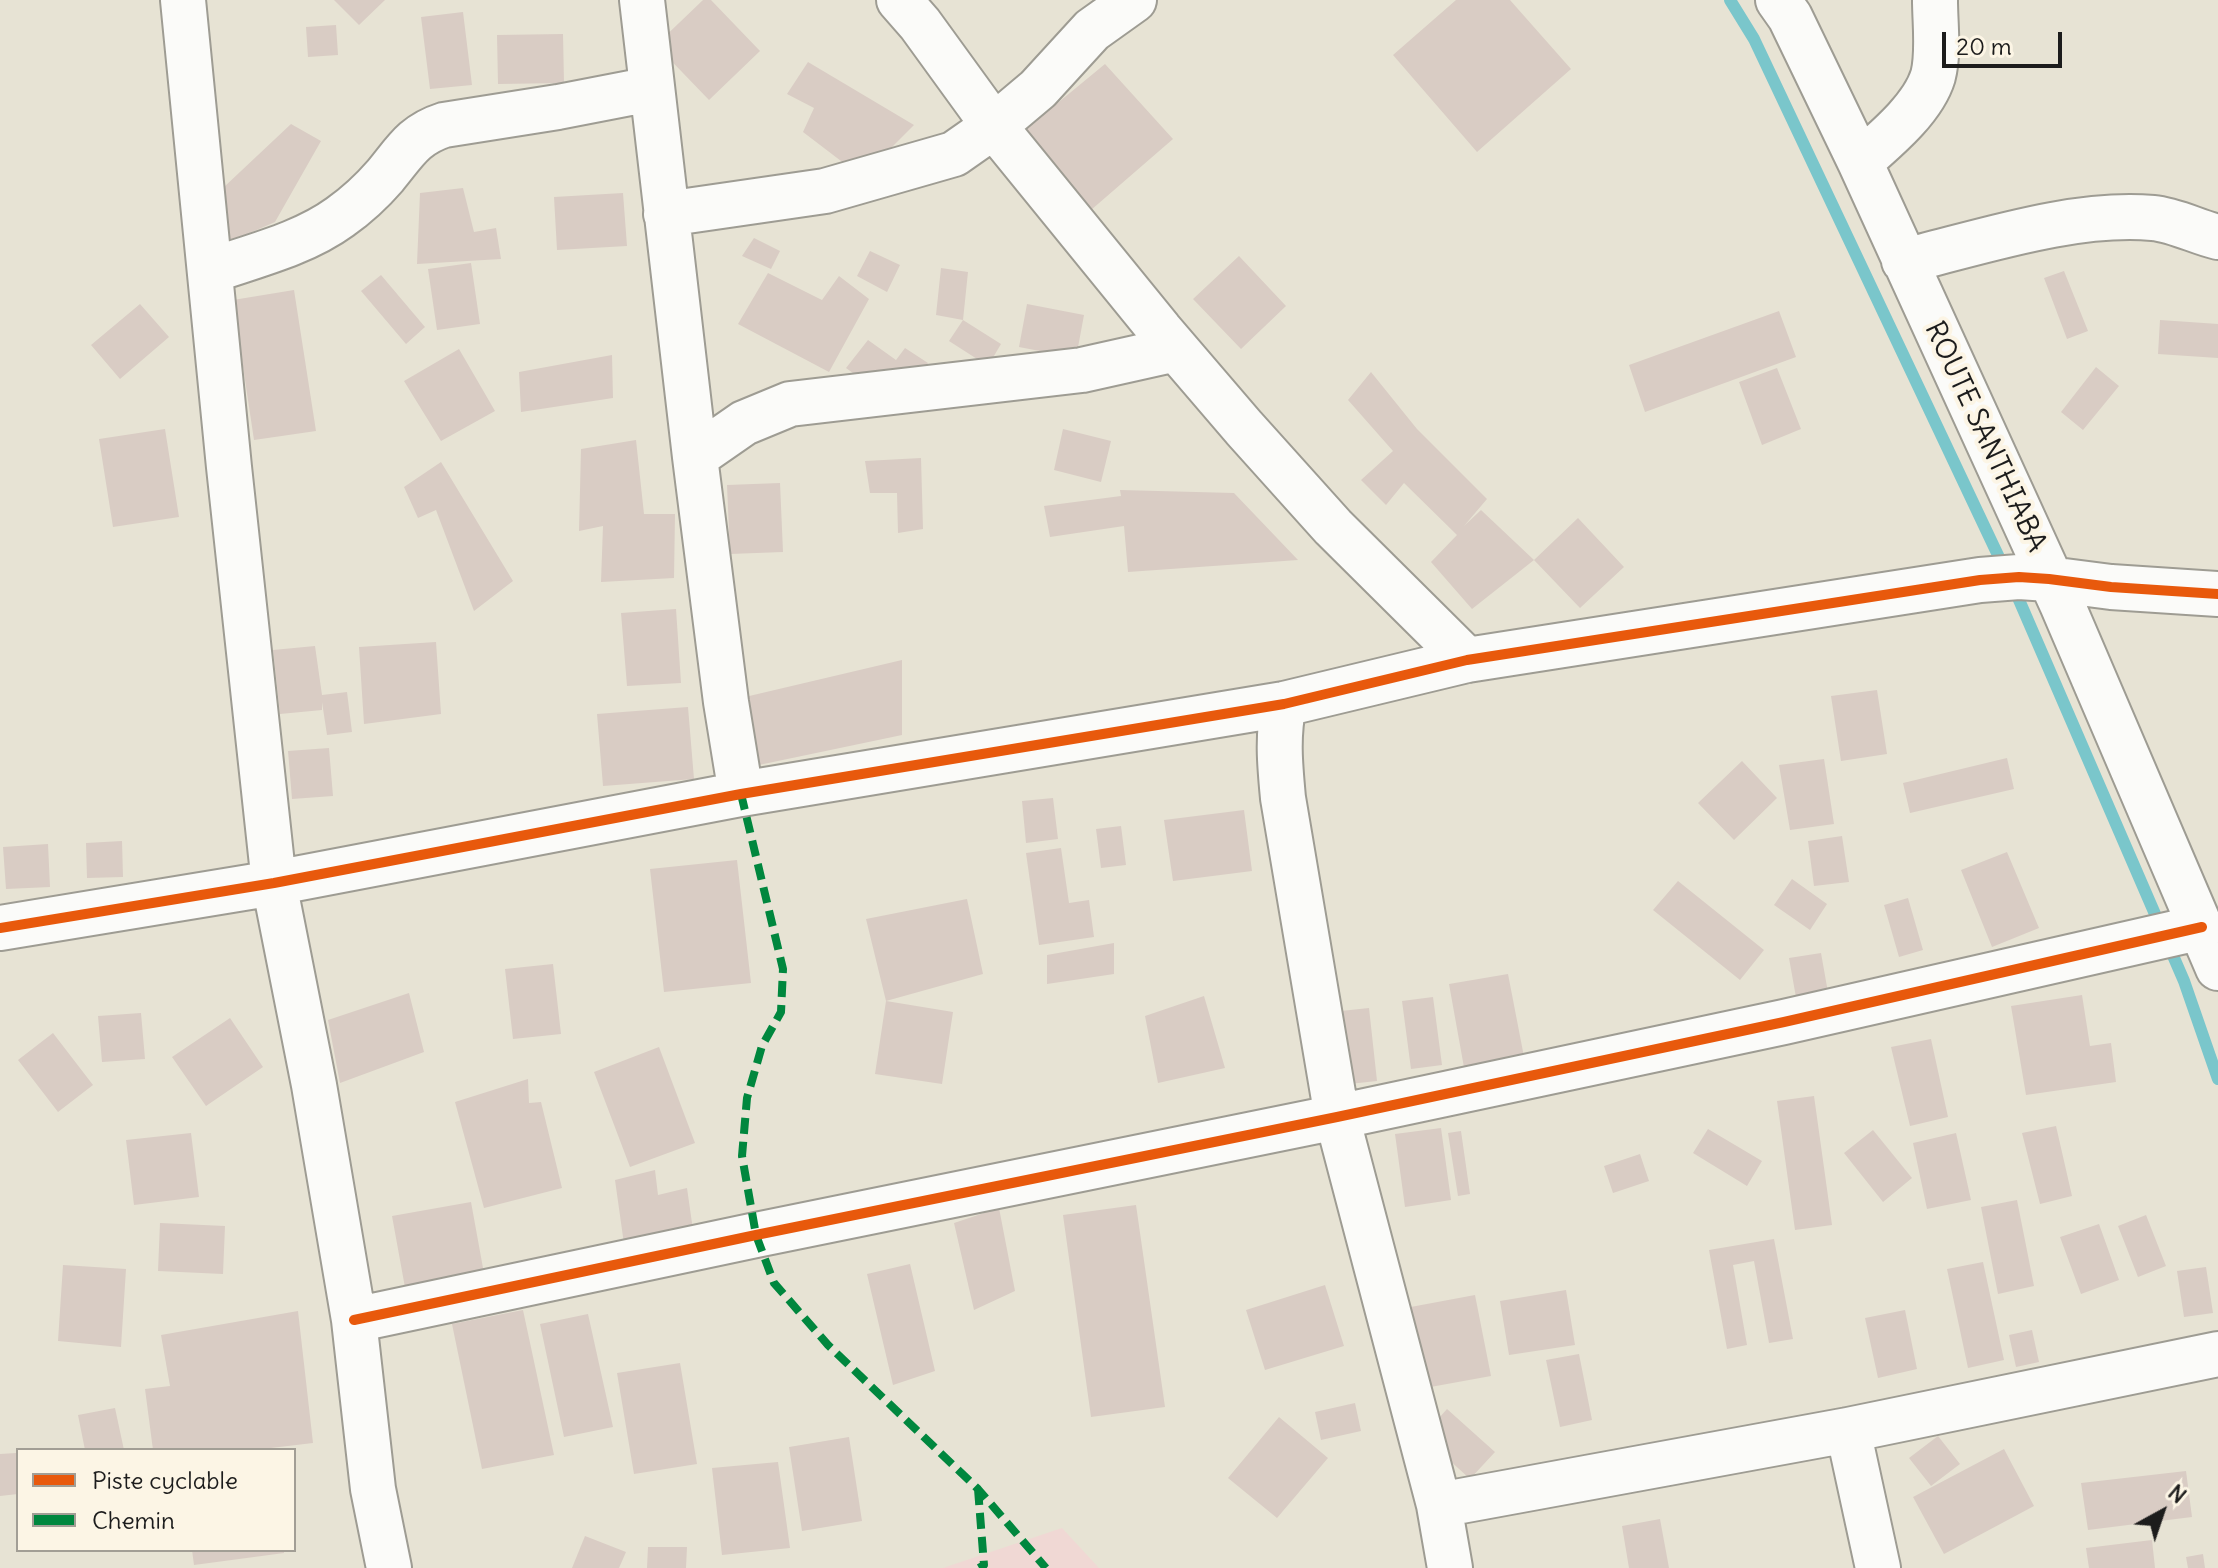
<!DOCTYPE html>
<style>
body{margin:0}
#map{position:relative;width:2218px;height:1568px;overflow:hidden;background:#e7e3d4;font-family:Delius,sans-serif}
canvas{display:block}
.legend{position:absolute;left:16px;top:1448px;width:280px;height:104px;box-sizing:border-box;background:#fcf5e5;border:2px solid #a29e95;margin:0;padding:10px 14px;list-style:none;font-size:24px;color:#1c1c1c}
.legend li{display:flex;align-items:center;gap:16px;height:40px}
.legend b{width:40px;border:2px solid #a29e95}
.north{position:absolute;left:2122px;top:1472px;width:80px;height:80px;-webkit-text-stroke:6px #fcf5e5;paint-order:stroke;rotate:40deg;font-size:22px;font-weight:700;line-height:32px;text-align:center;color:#1c1c1c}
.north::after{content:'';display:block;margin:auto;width:28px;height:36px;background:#1c1c1c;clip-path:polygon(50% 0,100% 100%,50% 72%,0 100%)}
.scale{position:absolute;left:1942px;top:32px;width:120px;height:36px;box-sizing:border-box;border:4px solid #1c1c1c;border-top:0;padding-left:10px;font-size:24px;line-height:28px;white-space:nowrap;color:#1c1c1c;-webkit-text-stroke:6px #fcf5e5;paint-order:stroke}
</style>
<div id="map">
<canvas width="2218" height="1568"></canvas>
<ul class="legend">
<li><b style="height:10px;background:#e8590c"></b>Piste cyclable</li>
<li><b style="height:10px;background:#00873e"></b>Chemin</li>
</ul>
<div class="north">N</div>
<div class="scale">20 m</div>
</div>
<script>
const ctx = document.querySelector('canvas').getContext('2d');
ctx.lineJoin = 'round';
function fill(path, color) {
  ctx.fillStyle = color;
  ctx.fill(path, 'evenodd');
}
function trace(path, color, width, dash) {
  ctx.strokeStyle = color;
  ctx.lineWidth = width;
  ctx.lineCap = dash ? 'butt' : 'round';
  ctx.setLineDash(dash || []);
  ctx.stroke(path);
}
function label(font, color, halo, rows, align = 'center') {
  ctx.font = font + ' Delius,sans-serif';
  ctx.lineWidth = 8;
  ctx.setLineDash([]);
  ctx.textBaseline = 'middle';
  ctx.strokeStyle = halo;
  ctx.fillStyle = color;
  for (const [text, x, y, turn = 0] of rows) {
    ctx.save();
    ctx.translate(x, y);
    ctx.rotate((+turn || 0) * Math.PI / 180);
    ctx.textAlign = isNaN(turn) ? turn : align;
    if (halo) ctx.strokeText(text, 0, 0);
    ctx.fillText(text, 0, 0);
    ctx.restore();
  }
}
const built = new Path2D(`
 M1062,1528L1099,1568H943Z`);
const stream = new Path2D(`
 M1730,0L1754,39L2005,570
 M2013,586L2184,981L2218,1079`);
const building = new Path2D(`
 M334,0H385L359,25Z
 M703,0H711L760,51L709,100L656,45Z
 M1456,0H1510L1571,69L1477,152L1393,55Z
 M463,12L472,85L430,89L421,17Z
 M336,25L338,55L308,57L306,27Z
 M563,34L564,83L498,84L497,35Z
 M808,62L914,125L862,177L803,132L814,108L787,94Z
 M1105,64L1173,139L1091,210L1014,139Z
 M291,124L321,141L275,222L222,245L224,187Z
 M463,188L474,232L496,228L501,259L417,264L420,193Z
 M623,193L627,246L557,250L554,197Z
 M754,238L780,251L771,269L742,256Z
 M870,251L900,265L887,292L857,276Z
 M1239,256L1286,306L1241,349L1193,299Z
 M471,263L480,324L437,330L428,269Z
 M941,268L968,272L963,320L936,315Z
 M2064,271L2088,331L2067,339L2044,278Z
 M768,273L822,300L839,276L869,299L829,372L738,324Z
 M381,275L425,327L406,344L361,291Z
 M294,290L316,431L254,440L233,300Z
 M140,304L169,337L120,379L91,345Z
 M1027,304L1084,315L1076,358L1019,347Z
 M1779,311L1796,357L1645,412L1629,365Z
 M963,320L1001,344L988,366L949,341Z
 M2160,320L2218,324V358L2158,354Z
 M868,340L896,360L905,348L928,363L913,386L889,370L875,389L846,368Z
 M459,349L495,411L441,441L404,381Z
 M612,355L613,398L521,412L519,372Z
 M2096,367L2119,386L2083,430L2061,412Z
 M1777,368L1801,429L1762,445L1739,382Z
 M1371,372L1417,429L1487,499L1464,526L1481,510L1534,560L1472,609L1431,562L1457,535L1404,483L1386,505L1361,480L1393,451L1348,400Z
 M165,429L179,517L113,527L99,439Z
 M1063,429L1111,441L1101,482L1054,470Z
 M636,440L644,514H675L674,578L601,582L603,526L579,531L581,449Z
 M921,458L923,529L898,533L897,493H870L865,461Z
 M441,462L513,581L474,611L436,510L418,518L404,487Z
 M780,483L783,552L730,554L727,485Z
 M1120,490L1234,493L1298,560L1128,572L1124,526L1050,537L1044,506L1121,496Z
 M1578,518L1624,567L1580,608L1534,560Z
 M676,609L681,683L627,686L621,613Z
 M436,642L441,714L364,724L359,647Z
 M315,646L322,695L347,692L352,732L327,735L322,702V710L280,714L273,650Z
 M902,660V735L754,766L745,697Z
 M1877,690L1887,754L1841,761L1831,696Z
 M688,707L694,779L603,786L597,714Z
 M329,748L333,796L292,799L288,751Z
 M2007,758L2014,789L1910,813L1903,783Z
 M1824,759L1834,824L1790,830L1779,765Z
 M1742,761L1777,798L1734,840L1698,803Z
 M1053,798L1058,839L1026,843L1022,801Z
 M1244,810L1252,871L1173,881L1164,820Z
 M1121,826L1126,865L1101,868L1096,829Z
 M1842,836L1849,882L1814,886L1808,841Z
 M122,841L123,877L87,878L86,843Z
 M48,844L50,887L6,889L3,847Z
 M1061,848L1069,903L1089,900L1094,937L1039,945L1026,853Z
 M2007,852L2039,928L1992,947L1961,870Z
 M737,860L751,983L664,992L650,869Z
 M1792,879L1827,904L1810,930L1774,905Z
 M1678,881L1764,950L1740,980L1653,910Z
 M1908,898L1923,950L1899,957L1884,905Z
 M967,899L983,974L886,1001L866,919Z
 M1114,943V974L1047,984V955Z
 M1821,953L1829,998L1797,1003L1789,958Z
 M553,964L561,1034L513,1039L505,969Z
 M1508,974L1525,1062L1465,1073L1449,984Z
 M409,993L424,1052L340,1083L328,1020Z
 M2082,995L2090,1046L2111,1043L2116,1082L2026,1095L2011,1006Z
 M1204,996L1225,1068L1158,1083L1145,1016Z
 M1433,997L1442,1065L1411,1069L1402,1001Z
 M886,1001L953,1012L942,1084L875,1074Z
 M1369,1008L1377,1081L1349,1084L1341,1011Z
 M141,1013L145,1059L102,1062L98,1016Z
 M230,1018L263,1067L206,1106L172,1057Z
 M53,1033L93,1085L58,1112L18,1060Z
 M1931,1039L1948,1117L1910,1126L1891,1047Z
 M659,1047L695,1143L630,1167L594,1072Z
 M528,1079L529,1103L541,1102L562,1188L484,1208L455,1102Z
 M1814,1096L1832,1225L1795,1230L1777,1101Z
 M2056,1126L2072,1196L2040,1204L2022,1133Z
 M1441,1128L1451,1200L1405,1207L1395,1134Z
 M1708,1129L1762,1161L1747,1186L1693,1153Z
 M1873,1130L1912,1178L1883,1202L1844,1153Z
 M1461,1131L1470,1194L1458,1196L1448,1133Z
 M191,1133L199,1197L134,1205L126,1140Z
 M1956,1133L1971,1200L1927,1209L1913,1143Z
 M1640,1154L1649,1181L1613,1193L1604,1166Z
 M655,1170L658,1195L687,1188L693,1230L624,1244L615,1180Z
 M2017,1200L2034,1286L1998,1294L1981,1207Z
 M471,1202L485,1279L406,1293L392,1216Z
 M1136,1205L1165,1407L1091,1417L1063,1215Z
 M999,1208L1015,1291L974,1310L954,1223Z
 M2146,1215L2166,1266L2138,1277L2118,1226Z
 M160,1223L225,1226L223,1274L158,1271Z
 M2099,1224L2119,1280L2081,1294L2060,1237Z
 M1774,1239L1793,1339L1769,1343L1754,1261L1733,1265L1747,1345L1727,1349L1709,1250Z
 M1983,1262L2004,1360L1968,1368L1947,1269Z
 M910,1264L935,1371L893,1385L867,1274Z
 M63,1265L126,1269L121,1347L58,1341Z
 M2206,1267L2213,1313L2184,1317L2177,1271Z
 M1325,1285L1344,1346L1265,1370L1246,1310Z
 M1566,1290L1575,1345L1509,1355L1500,1301Z
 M1475,1295L1491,1376L1414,1390L1400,1309Z
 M523,1310L554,1455L482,1469L452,1324Z
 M1905,1310L1917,1369L1878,1378L1865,1318Z
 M298,1311L313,1443L254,1450H153L145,1389L170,1386L161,1335Z
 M588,1314L613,1427L564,1437L540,1324Z
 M2032,1330L2039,1362L2016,1367L2009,1335Z
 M1579,1354L1592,1420L1560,1427L1546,1360Z
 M680,1363L697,1464L634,1474L617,1373Z
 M1355,1403L1361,1431L1321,1440L1315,1412Z
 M115,1408L124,1450H85L78,1415Z
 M1447,1409L1495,1452L1470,1479L1423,1436Z
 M1279,1417L1328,1458L1277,1518L1228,1478Z
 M1938,1436L1960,1464L1931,1486L1909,1458Z
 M849,1437L862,1521L802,1531L789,1447Z
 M2004,1449L2034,1506L1944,1554L1913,1497Z
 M16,1453L18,1494L0,1496V1454Z
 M778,1462L790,1548L722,1555L712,1468Z
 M2186,1471L2192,1517L2088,1530L2081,1483Z
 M1660,1519L1669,1568H1629L1622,1526Z
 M585,1536L626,1552L619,1568H572Z
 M2152,1540L2155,1568H2089L2086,1548Z
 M648,1547H687L686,1568H647Z
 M192,1550H284V1553L194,1565Z
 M2203,1554L2205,1568H2188L2186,1557Z`);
const minor = new Path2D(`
 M183,0L229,467L274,883L314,1085L354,1320L373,1489L389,1568
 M642,0L695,457L726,702L741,794
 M899,0L920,24L994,126L1160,330L1244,428L1333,527L1467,660
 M1778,0L1790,17L1860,162L2062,604L2218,968
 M1860,162C1885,140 1923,109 1933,76C1939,53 1935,24 1935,0
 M666,214L825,191L954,154L994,126L1038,89L1092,30L1134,0
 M1904,261C1982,242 2074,211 2153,218C2175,220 2197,232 2218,237
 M210,271C253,256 303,244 340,217C357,205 372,191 385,176C405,152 413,135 444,125L558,107L651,89
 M695,457L744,423L790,404L1082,370L1176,349
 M1284,704C1277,736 1280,766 1283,798L1337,1117L1439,1505L1450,1568
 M0,928L274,883L741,794L1284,704L1467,660L1980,580L2019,577L2049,579L2111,587L2218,594
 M354,1320L756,1235L1337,1117L1784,1022L2202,927
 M1848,1430L1878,1568
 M1439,1505L1848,1430L2218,1354`);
const quiet = new Path2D(`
 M741,794L783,969L781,1012L762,1046L747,1098L742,1156L756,1235L774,1283L828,1345L978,1489L1046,1568
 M978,1489L984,1565L979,1568`);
const cycleway = new Path2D(`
 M0,928L274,883L741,794L1284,704L1467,660L1980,580L2019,577L2049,579L2111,587L2218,594
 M354,1320L756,1235L1337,1117L1784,1022L2202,927`);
const streetNames = [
 ["ROUTE SANTHIABA",1985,437,65]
];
fill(built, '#f0d8d4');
trace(stream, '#7ac6cb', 12);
fill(building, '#d9ccc4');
trace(minor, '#9e9c93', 48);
trace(minor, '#fbfbf9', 44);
trace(quiet, '#00873e', 8, [16, 8]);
trace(cycleway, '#e8590c', 10);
label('28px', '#1c1c1c', '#fcf5e5', streetNames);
</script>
